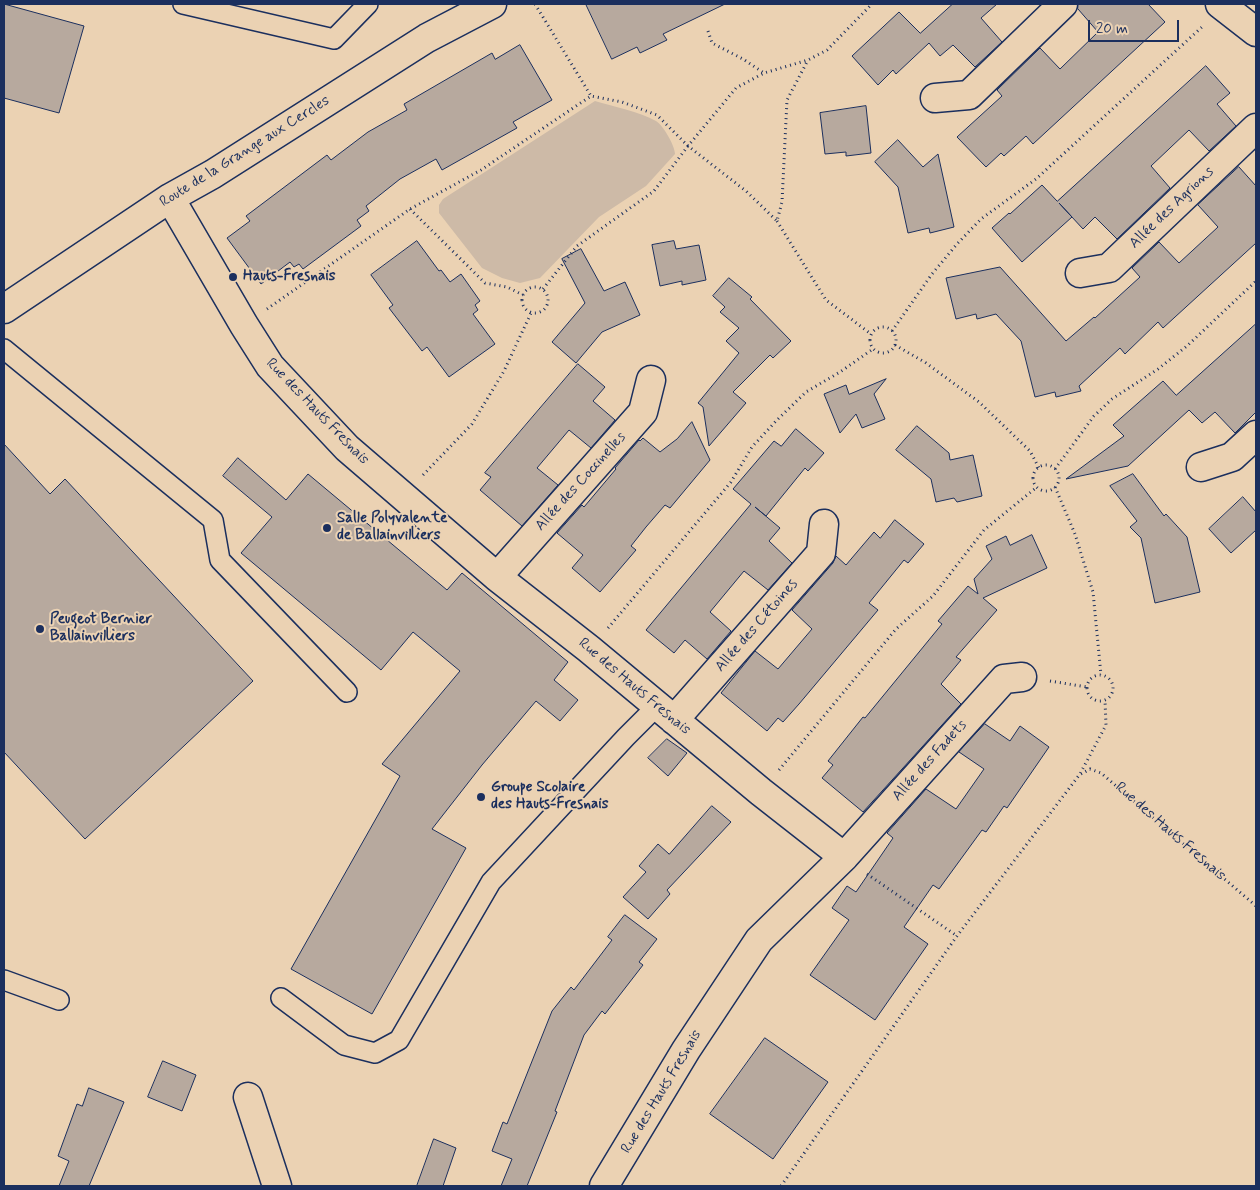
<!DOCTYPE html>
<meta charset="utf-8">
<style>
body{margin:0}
#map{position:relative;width:1260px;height:1190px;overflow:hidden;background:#ebd2b3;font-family:Mynerve,sans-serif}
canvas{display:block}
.frame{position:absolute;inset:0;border:5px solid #1b2f5e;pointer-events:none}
.scale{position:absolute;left:1088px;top:20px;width:91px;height:22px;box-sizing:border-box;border:2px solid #1b2f5e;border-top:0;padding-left:6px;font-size:15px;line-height:18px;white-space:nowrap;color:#1b2f5e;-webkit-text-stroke:4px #ebd2b3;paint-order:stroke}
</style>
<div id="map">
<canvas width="1260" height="1190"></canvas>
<div class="frame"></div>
<div class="scale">20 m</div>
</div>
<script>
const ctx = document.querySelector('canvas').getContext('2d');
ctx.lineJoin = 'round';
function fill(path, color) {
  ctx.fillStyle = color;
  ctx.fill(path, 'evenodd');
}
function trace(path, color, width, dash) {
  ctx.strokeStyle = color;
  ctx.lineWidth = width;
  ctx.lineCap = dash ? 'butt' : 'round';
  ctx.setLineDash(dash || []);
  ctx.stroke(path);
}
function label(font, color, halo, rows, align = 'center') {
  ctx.font = font + ' Mynerve,sans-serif';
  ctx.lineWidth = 4;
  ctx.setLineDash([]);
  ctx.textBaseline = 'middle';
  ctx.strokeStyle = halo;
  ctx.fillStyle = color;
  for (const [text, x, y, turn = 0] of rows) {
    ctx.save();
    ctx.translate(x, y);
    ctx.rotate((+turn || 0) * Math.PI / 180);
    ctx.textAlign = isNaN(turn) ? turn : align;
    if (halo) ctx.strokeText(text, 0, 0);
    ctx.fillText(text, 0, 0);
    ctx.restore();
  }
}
const green = new Path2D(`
 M595,101C612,106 640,112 656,121C663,125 675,146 675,154L646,186L599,217L540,278L520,283L502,278L482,268L439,213V205L443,199Z`);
const building = new Path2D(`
 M4,4L84,26L59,113L4,98Z
 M586,4H725L663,34L667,40L640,53L637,47L612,59Z
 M953,4H997L981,18L1002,42L975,67L953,45L940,56L929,43L896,74L893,70L878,85L852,56L899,12L920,33Z
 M1078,4H1148L1165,22L1033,144L1026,136L1004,156L1001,153L986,167L957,137L1002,96L997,90L1040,48L1060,69L1098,32L1078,9Z
 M520,45L552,100L513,122L517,128L442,170L436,159L400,179L366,206L369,211L357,220L361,226L303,269L299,264L294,267L290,262L261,284L227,238L250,221L246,216L327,155L331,160L368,132L407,110L404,104L492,53L495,59Z
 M1206,66L1230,93L1217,104L1236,126L1209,151L1189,130L1151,166L1170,188L1117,239L1095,217L1083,229L1059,203L1072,217L1022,262L992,228L1009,213L1010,214L1042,185L1057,201Z
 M866,106L871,153L846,156V152L825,154L820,113Z
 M898,140L923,167L938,154L954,227L930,233L929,228L908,233L898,187L875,162Z
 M1239,167L1256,186V243L1163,328L1158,322L1125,354L1120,348L1079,386L1081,391L1056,397L1055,392L1035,397L1021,341L996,314L977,319L976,314L956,319L946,278L1000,267L1066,341L1094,317L1095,318L1140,277L1132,268L1159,242L1179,263L1218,227L1198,205Z
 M417,241L439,271L441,270L450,282L461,274L480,301L475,305L478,310L473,314L495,344L449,377L427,347L422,351L389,308L393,305L371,275Z
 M674,241L676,249L699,245L706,280L682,285V281L660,286L652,245Z
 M581,249L604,291L625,282L640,315L602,332L576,363L552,342L585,303L562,259Z
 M729,278L752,297L750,299L791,341L773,358L770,355L733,392L746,403L709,446L703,407L698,403L739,353L726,341L739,328L720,312L725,307L713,296Z
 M1256,324V412L1235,433L1215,412L1202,423L1189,410L1128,466L1066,479L1124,436L1113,425L1163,381L1176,395Z
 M578,364L605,387L593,401L615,420L591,448L569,430L537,468L558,485L522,526L480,490L491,477L485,473Z
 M886,379L874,394L885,419L862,428L856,414L840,433L824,394L846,385L849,394Z
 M692,422L710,460L670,508L665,505L646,527L631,546L636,550L600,592L572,568L583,555L557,533L582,505L584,507L616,469L615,468L639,440L640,441L643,438L660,452L677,439Z
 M917,426L949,453L950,460L973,455L982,496L957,502L954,498L936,502L931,479L896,450Z
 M796,429L824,453L808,471L805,468L766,516L755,507L780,528L769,541L792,563L768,590L744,571L710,612L731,631L707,659L685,640L674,653L646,630L751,504L733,489L774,441L781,446Z
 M4,444L50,494L65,479L253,681L85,839L4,752Z
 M238,458L286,500L308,474L447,590L462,573L568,662L554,680L578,700L560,721L536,701L482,765L432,829L466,848L372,1014L291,969L400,776L382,764L460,671L413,632L381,670L241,553L272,517L223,476Z
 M1133,474L1164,516L1166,514L1187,537L1200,592L1155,603L1141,538L1130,527L1137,521L1110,486Z
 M1243,497L1256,512V530L1231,553L1209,529Z
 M895,520L924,544L908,563L904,560L869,603L878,610L799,704L783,722L778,718L767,731L721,693L755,651L778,669L812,629L792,610L833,563L836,556L846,565L874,532L880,538Z
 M1032,535L1047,568L983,598L997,610L956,657L961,660L941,684L961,704L863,812L822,778L833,765L828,761L863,717L865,718L942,624L938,621L968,586L978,594L974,579L992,559L986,546L1006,536L1010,545Z
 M985,724L1010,741L1020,726L1049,747L1007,808L1004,806L986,832L982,830L939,889L933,885L904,927L928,944L875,1020L810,975L849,920L832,908L847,886L856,892L893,838L887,833L926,789L956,809L984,769L959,752Z
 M667,739L687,753L668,776L648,758Z
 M712,806L731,822L667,890L670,894L648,919L623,897L646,872L639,866L658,844L669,854Z
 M625,915L657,939L639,962L643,965L605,1014L602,1011L584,1035L555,1111L557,1112L527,1186H501L512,1159L492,1151L503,1122L507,1124L552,1011L571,987L574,990L612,940L608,937Z
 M765,1038L828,1082L773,1159L710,1114Z
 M163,1061L196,1075L182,1111L148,1097Z
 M89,1088L124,1102L89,1186H59L69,1161L58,1156L77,1104L82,1106Z
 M434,1139L456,1148L443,1186H417Z`);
const path = new Path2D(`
 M535,4L591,96
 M708,31L712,43L743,59L764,73
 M410,209L485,283L507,287L523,295
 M777,221L826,300L871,334
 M522 300a13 13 0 1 1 26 0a13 13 0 1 1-26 0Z
 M543,289L577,246L654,191L688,146L746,191L777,221L782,202L787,100L808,60
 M267,309L410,209L481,170L591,96L622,102L657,115L688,146L736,88L764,73L808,60L827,50L872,4
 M870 340a13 13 0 1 1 26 0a13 13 0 1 1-26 0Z
 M892,331L932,274L957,244L981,219L1036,179L1202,27
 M895,345L926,363L979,402L1030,451L1039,468
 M1033 478a13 13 0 1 1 26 0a13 13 0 1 1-26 0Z
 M1055,469L1094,416L1112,399L1158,369L1187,346L1256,281
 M423,475L472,424L504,371L531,313
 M1055,487L1075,534L1093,592L1101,675
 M608,628L731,482L752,447L777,420L806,392L840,372L873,349
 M1087 688a13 13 0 1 1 26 0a13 13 0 1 1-26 0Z
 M1050,681L1087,687
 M779,770L896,629L933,596L984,530L1037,487
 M1081,774L1090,769L1101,773L1256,906
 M867,874L957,936
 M781,1186L957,936L1080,774L1106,725L1105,700`);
const service = new Path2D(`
 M183,4L334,39L368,4
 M4,349L213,520L220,560L347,692
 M4,980L59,1000
 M281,998L344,1045L375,1053L399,1040L491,882L626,737L657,706`);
const minor = new Path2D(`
 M1220,4L1256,32
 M935,98L969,95L1063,4
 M170,198L244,325L270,366L347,448L497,577L589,649L761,792L844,857
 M1080,273L1109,268L1256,128
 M4,309L170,198L213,174L427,38L492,4
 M1201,467L1232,457L1256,435
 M497,577L643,412L651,380
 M674,720L821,553L824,524
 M248,1097L277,1186
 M604,1186L686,1050L759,940L844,857L1004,679L1022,677`);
const markers = [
 [233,277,5,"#1b2f5e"],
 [327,528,5,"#1b2f5e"],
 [40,629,5,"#1b2f5e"],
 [481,797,5,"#1b2f5e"]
];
const streetNames = [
 ["Route de la Grange aux Cercles",245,152,-32],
 ["Allée des Agrions",1172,208,-44],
 ["Rue des Hauts Fresnais",317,412,46],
 ["Allée des Coccinelles",581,482,-48],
 ["Allée des Cétoines",757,626,-49],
 ["Rue des Hauts Fresnais",634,687,40],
 ["Allée des Fadets",930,761,-48],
 ["Rue des Hauts Fresnais",1170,832,41],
 ["Rue des Hauts Fresnais",662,1092,-59]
];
const poiNames = [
 ["Hauts-Fresnais",243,277],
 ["Salle Polyvalente",337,519],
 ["de Ballainvilliers",337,536],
 ["Peugeot Bernier",50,620],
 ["Ballainvilliers",50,637],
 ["Groupe Scolaire",491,788],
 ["des Hauts-Fresnais",491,805]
];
fill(green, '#cdbaa7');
fill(building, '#b7a99e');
trace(building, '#1b2f5e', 1);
trace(service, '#1b2f5e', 22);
trace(minor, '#1b2f5e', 31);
trace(path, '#1b2f5e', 3, [1, 4]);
trace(service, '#ebd2b3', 19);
trace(minor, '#ebd2b3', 28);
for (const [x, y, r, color] of markers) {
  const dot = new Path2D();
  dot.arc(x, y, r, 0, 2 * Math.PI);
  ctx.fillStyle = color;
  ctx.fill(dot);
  trace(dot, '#ebd2b3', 2);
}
label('15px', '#1b2f5e', '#ebd2b3', streetNames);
label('bold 15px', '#1b2f5e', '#ebd2b3', poiNames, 'left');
</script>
